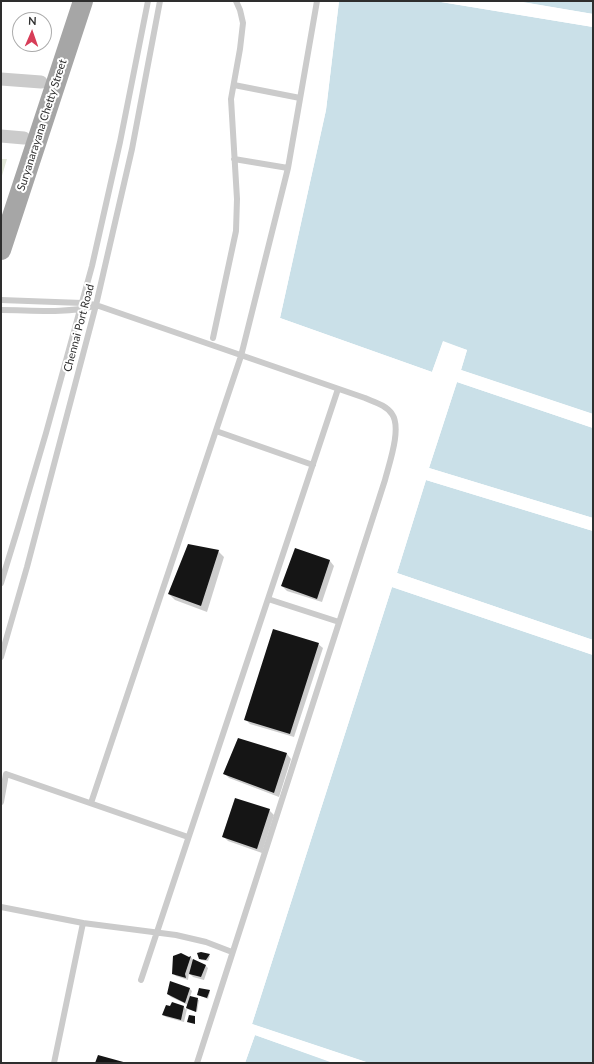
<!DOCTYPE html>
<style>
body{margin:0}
#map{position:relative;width:594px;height:1064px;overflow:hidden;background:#fff;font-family:Lato,sans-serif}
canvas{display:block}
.frame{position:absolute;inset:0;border:2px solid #2e2e2e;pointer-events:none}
.north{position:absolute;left:12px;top:12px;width:40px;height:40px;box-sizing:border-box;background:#fff;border:1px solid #ababab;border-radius:50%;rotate:2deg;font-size:11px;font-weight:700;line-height:16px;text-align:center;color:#2e2e2e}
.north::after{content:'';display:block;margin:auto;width:14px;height:18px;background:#d73d58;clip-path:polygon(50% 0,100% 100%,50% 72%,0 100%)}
</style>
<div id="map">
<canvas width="594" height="1064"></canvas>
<div class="frame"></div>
<div class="north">N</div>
</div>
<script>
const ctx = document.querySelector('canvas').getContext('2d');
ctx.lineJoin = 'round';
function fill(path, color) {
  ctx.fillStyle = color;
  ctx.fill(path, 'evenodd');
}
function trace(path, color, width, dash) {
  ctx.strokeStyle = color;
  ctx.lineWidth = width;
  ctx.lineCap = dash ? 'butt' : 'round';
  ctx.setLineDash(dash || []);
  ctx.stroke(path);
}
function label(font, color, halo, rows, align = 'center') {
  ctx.font = font + ' Lato,sans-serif';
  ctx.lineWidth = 4;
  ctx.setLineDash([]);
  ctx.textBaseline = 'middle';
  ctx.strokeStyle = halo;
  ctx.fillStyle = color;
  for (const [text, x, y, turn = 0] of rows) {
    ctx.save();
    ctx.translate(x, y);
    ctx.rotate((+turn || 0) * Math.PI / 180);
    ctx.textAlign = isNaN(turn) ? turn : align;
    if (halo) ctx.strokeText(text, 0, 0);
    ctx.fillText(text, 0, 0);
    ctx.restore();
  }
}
const green = new Path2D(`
 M1,159H7L1,179Z`);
const water = new Path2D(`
 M339,1H435L593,27V414L461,370L467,350L443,342L432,372L280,318L326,110Z
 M517,1H593V14Z
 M457,382L593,428V518L429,468Z
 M426,480L593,531V640L397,573Z
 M392,587L593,655V1063H369L252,1024Z
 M255,1035L333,1063H245Z`);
const pier = new Path2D(`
 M337,1H339L326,110L280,318L432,372L443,341L467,350L461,370L593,414V416L460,372L459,369L464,351L445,344L434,373L432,374L278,319L324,109Z
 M435,1H447L593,25V27Z
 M515,1L593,14V16L517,3Z
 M455,380H457L593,426V428L457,382L429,468L593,518V520L428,469L427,467Z
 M426,478L593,529V531L426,480L397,573L593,640V642L396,575L395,573L424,480Z
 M391,585L593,653V655L392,587L252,1024L369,1063H363L251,1026L250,1024Z
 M255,1033L334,1061L335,1063L255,1035L245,1063H243L253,1035Z`);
const shadow = new Path2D(`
 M296,549L330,561L334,566L322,602L287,591L282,586Z
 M218,551L224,557L207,612L175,600L169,594Z
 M318,644L323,648L294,737L250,724L245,719Z
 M239,739L287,754L291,759L279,797L229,778L224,773Z
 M269,810L274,815L262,853L228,841L223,836Z
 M209,955L210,956L208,961L201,960L200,958Z
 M191,957L193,960L205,965L208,968L204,980L193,977L189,973L188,980L176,976L173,973L189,958Z
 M189,988L192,991L190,997L199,1000L197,1012L187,1009L184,1022L166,1017L163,1015L171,1008L173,1003L184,1007L186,1010L188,1005L171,997L168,994Z
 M209,991L210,992L208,999L198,995Z`);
const building = new Path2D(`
 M188,544L219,550L201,606L168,594Z
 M295,548L330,560L317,599L281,586Z
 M273,629L319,643L290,734L244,720Z
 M238,738L287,753L274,793L223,774Z
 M235,798L270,809L257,849L222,837Z
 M201,952L210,954L206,960L199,959L197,953Z
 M181,953L189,957L191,956L185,974L186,978L172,974L173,956Z
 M193,959L206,965L201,977L189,974Z
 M170,981L190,988L185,1003L167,994Z
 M199,988L210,990L207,998L197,995Z
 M190,996L198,998L196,1012L186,1008Z
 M172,1002L184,1006L181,1020L162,1015L166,1005L170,1006Z
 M189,1015L195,1016V1024L187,1022Z
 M98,1055L127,1063H95Z`);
const service = new Path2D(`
 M234,85L300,98
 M234,159L288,168
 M1,300L82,303L96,305L365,398C374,402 386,405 392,414C402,428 389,464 385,480L197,1063
 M1,310C32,310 65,314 94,306
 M213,338L236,231L237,199L231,99L240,49L243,23L240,10L236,1
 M216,431L313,465
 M1,583L18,528L46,433L92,266L120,142L148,1
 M268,599L339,622
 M1,657L27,567L96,305L132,149L160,1
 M1,802L6,774L188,837
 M91,803L241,356L288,168L317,1
 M1,907L83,923L176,935L206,942L232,952
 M141,980L338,389
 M54,1063L83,923`);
const minor = new Path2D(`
 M1,79L41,82
 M1,136L24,138`);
const primary = new Path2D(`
 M1,250L83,1`);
const streetNames = [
 ["Suryanarayana Chetty Street",42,125,-72],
 ["Chennai Port Road",79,328,-75]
];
fill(green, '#e5eadc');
fill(water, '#cae0e8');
fill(pier, '#fff');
fill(shadow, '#0003');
fill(building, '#151515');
trace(service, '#cbcbcb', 6);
trace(minor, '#cbcbcb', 13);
trace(primary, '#a6a6a6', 20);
label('11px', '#2e2e2e', '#fff', streetNames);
</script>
